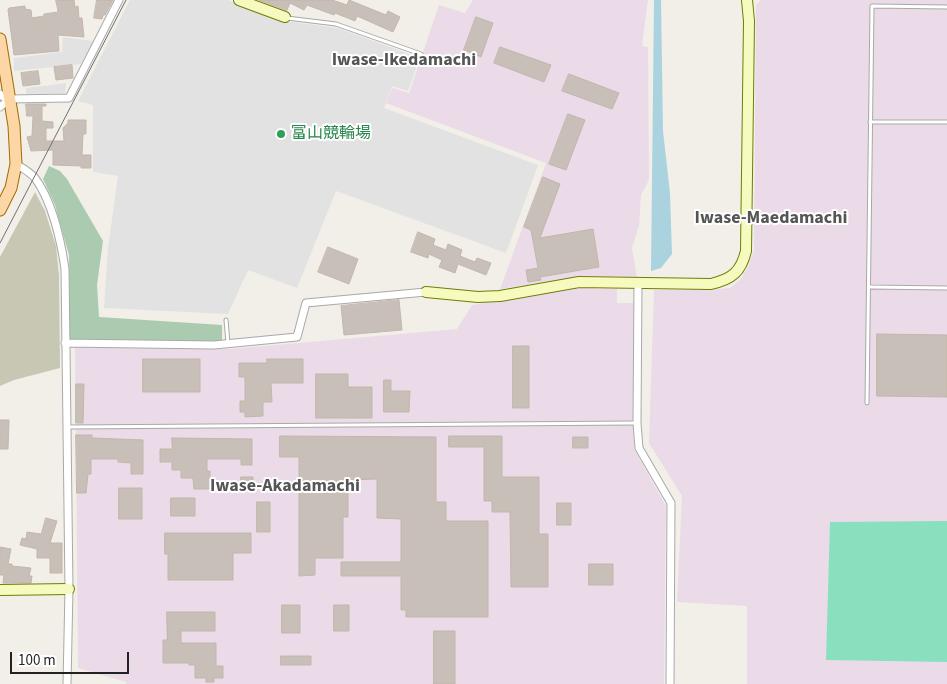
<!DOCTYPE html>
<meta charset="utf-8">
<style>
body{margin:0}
#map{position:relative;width:947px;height:684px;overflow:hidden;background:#f2efe9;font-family:"Source Sans 3",sans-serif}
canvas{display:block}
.scale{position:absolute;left:10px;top:652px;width:119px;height:22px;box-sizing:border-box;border:2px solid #222;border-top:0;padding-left:6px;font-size:15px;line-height:18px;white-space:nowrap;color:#222;-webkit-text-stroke:4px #fff;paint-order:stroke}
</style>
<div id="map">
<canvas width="947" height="684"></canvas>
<div class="scale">100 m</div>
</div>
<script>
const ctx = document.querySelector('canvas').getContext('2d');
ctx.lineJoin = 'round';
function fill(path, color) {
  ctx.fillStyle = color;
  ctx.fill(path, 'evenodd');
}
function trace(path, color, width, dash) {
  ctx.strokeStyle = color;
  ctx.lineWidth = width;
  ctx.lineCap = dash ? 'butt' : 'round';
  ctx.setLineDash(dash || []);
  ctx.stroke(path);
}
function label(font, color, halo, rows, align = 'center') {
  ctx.font = font + ' "Source Sans 3","Noto Sans JP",sans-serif';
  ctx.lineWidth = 4;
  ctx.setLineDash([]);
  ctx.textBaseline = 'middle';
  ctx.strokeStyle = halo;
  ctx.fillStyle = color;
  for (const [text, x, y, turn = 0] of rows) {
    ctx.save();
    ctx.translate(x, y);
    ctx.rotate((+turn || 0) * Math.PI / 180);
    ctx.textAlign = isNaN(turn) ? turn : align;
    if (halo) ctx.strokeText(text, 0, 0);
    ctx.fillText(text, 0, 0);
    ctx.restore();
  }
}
const industrial = new Path2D(`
 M473,0H648L642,46L648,47L649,180L641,195L639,226L632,248L637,277L582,276L500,289L546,163L386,103L392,88L409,93L439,5L465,13Z
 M761,0H947V684H747V606L677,602L682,496L649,443L654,290H708L730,288L740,280L748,267L754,250L756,5Z
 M582,288L617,289V303H634V449L666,506L664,684H126V682L78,668L75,347L230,349L457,329L472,305Z`);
const construction = new Path2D(`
 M35,192L45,211L56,246L59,275L60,368L14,380L0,386V257Z`);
const cemetery = new Path2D(`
 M49,166L60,171L67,179L103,241L97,285L99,317L222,325V342L70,339L69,255L55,205L43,179Z`);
const pitch = new Path2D(`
 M947,521V662L826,660L830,522Z`);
const parking = new Path2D(`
 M130,0H228L284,21L338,28L420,58L408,91L392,86L384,108L538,165L506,253L336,191L297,288L248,270L228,314L104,308L108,248L118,176L93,172V105L78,101Z
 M63,37L93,41L81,64L14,71V58L62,52Z
 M66,83L65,93L26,94V88Z`);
const water = new Path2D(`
 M654,0H661L663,131L670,193L672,254L661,268L651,271Z`);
const building = new Path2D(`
 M56,0H74L75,7L78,6L79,18H82L84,37L58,35L59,51L14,55L8,10L9,8L25,6V9L31,10L32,18L44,16V14L58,12Z
 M97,0H113L105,15H103L102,19L94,18Z
 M259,0H332L347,5L349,0L386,15L388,11L400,17L393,32L357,16L355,21L335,13L334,15L307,5L304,10L290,3L287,10Z
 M476,17L493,23L481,57L464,50Z
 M500,47L551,65L544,82L494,63Z
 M72,65L73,78L56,80L54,67Z
 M38,71L40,84L23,86L21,73Z
 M569,74L619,93L612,109L562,91Z
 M26,104H46V106H42V121L53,122V128H46V141H64L63,128L68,123V120H86V134H83L82,155H91V168H81V166L53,165V150L31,151L27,137L32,136L33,116H27Z
 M568,114L585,120L566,170L549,164Z
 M543,177L560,184L540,238L593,229L599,267L540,277L541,280L528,282L526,270L538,268L531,230L524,227Z
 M418,232L435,239L433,245L446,250L448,244L462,250L460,256L475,262L477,258L491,263L486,275L458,264L455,273L439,267L442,260L429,254L428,258L411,252Z
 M328,247L358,259L349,284L318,272Z
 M399,300L402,330L344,335L341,306Z
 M877,334L947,335V397L877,396Z
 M513,346H529V408H513Z
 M143,359H200V392H143Z
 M267,359H303V383H271L272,402H263V416L245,417V412H240V401H245V377H239V363H267Z
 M316,374H348V387H372V418H316Z
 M384,380H391V391H410L409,412H384Z
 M76,384H84L83,423H76Z
 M0,420H9L8,449H0Z
 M76,435H92V438L143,440V474H131V463L118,462V459H91V474H88L86,493H77Z
 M280,436L436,437V502H446V521H488V617H406V610H401V576H341V562H401V519L377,518V479L348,480V517H343V558H315V575L299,576V457H280Z
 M449,436H502V477H539V534H548V587H511L510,512H492V501H484V447H449Z
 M573,437H588V448H573Z
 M172,438L252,439V465H241V459H207V471H210V481H226V489H194L193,478H181V470H172V462H160V449H172Z
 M241,477H253V486H241Z
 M119,488H142V519H119Z
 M171,498H195V516H171Z
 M257,502H270V532H257Z
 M557,503H571V525H557Z
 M46,518L57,521L50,543H62V573H50V558H37V549L20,545L22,538L26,539L27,532L41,534Z
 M165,533H251V553H233V580H168V554H165Z
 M0,547L11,549L8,564H12V566L31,568L29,576H32L31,583H3L4,575H0Z
 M589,564H613V585H589Z
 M282,605H300V633H282Z
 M334,605H349V631H334Z
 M167,612H215V631H181V643H216V666H223V678H214V682H206V678H195V665H189V663H163V640H167Z
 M434,631H455V684H434Z
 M281,656H311V665H281Z`);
const lane = new Path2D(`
 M287,18L336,24L421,54
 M870,122H947
 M870,287L947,288
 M226,320L228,343
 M867,403L872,6L947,7
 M68,427L636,423`);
const street = new Path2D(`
 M0,94L1,96L10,99L69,98L119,0
 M0,107L10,99
 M16,164C22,168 30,172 35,178C52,201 61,241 65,269L69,589L67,684
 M638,283L637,423L639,448L671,503L670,684
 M65,343L214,345L297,337L306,303L426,292`);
const secondary = new Path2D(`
 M239,0L285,17
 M426,292L478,297L500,296L579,282L711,284C732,279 741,272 746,251L749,21L747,0
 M0,590L69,589`);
const primary = new Path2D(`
 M0,39L14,126L16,164L11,188L0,210`);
const tram = new Path2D(`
 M0,243L126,0`);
const markers = [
 [281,134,5,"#2e9e5b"]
];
const leisureNames = [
 ["富山競輪場",291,134]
];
const neighbourhoodNames = [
 ["Iwase-Ikedamachi",404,61],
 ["Iwase-Maedamachi",771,219],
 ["Iwase-Akadamachi",285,487]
];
fill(industrial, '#ebdbe8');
fill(construction, '#c7c7b4');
fill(cemetery, '#aacbaf');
fill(pitch, '#88e0be');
fill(parking, '#e2e2e2');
fill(water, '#aad3df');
fill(building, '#c7bfb8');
trace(building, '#c4b6ab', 1);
trace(lane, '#a9a9a9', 5);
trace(street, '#a9a9a9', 9);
trace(secondary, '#707d05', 12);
trace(primary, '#a06b00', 13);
trace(lane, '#fff', 3);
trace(street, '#fff', 7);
trace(secondary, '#f7fabf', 10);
trace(primary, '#fcd6a4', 11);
trace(tram, '#707070', 1);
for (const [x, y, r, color] of markers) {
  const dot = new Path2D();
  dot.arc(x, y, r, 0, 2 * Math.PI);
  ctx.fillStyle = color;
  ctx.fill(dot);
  trace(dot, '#fff', 2);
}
label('16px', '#27864d', '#fff', leisureNames, 'left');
label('bold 18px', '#555', '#fff', neighbourhoodNames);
</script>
